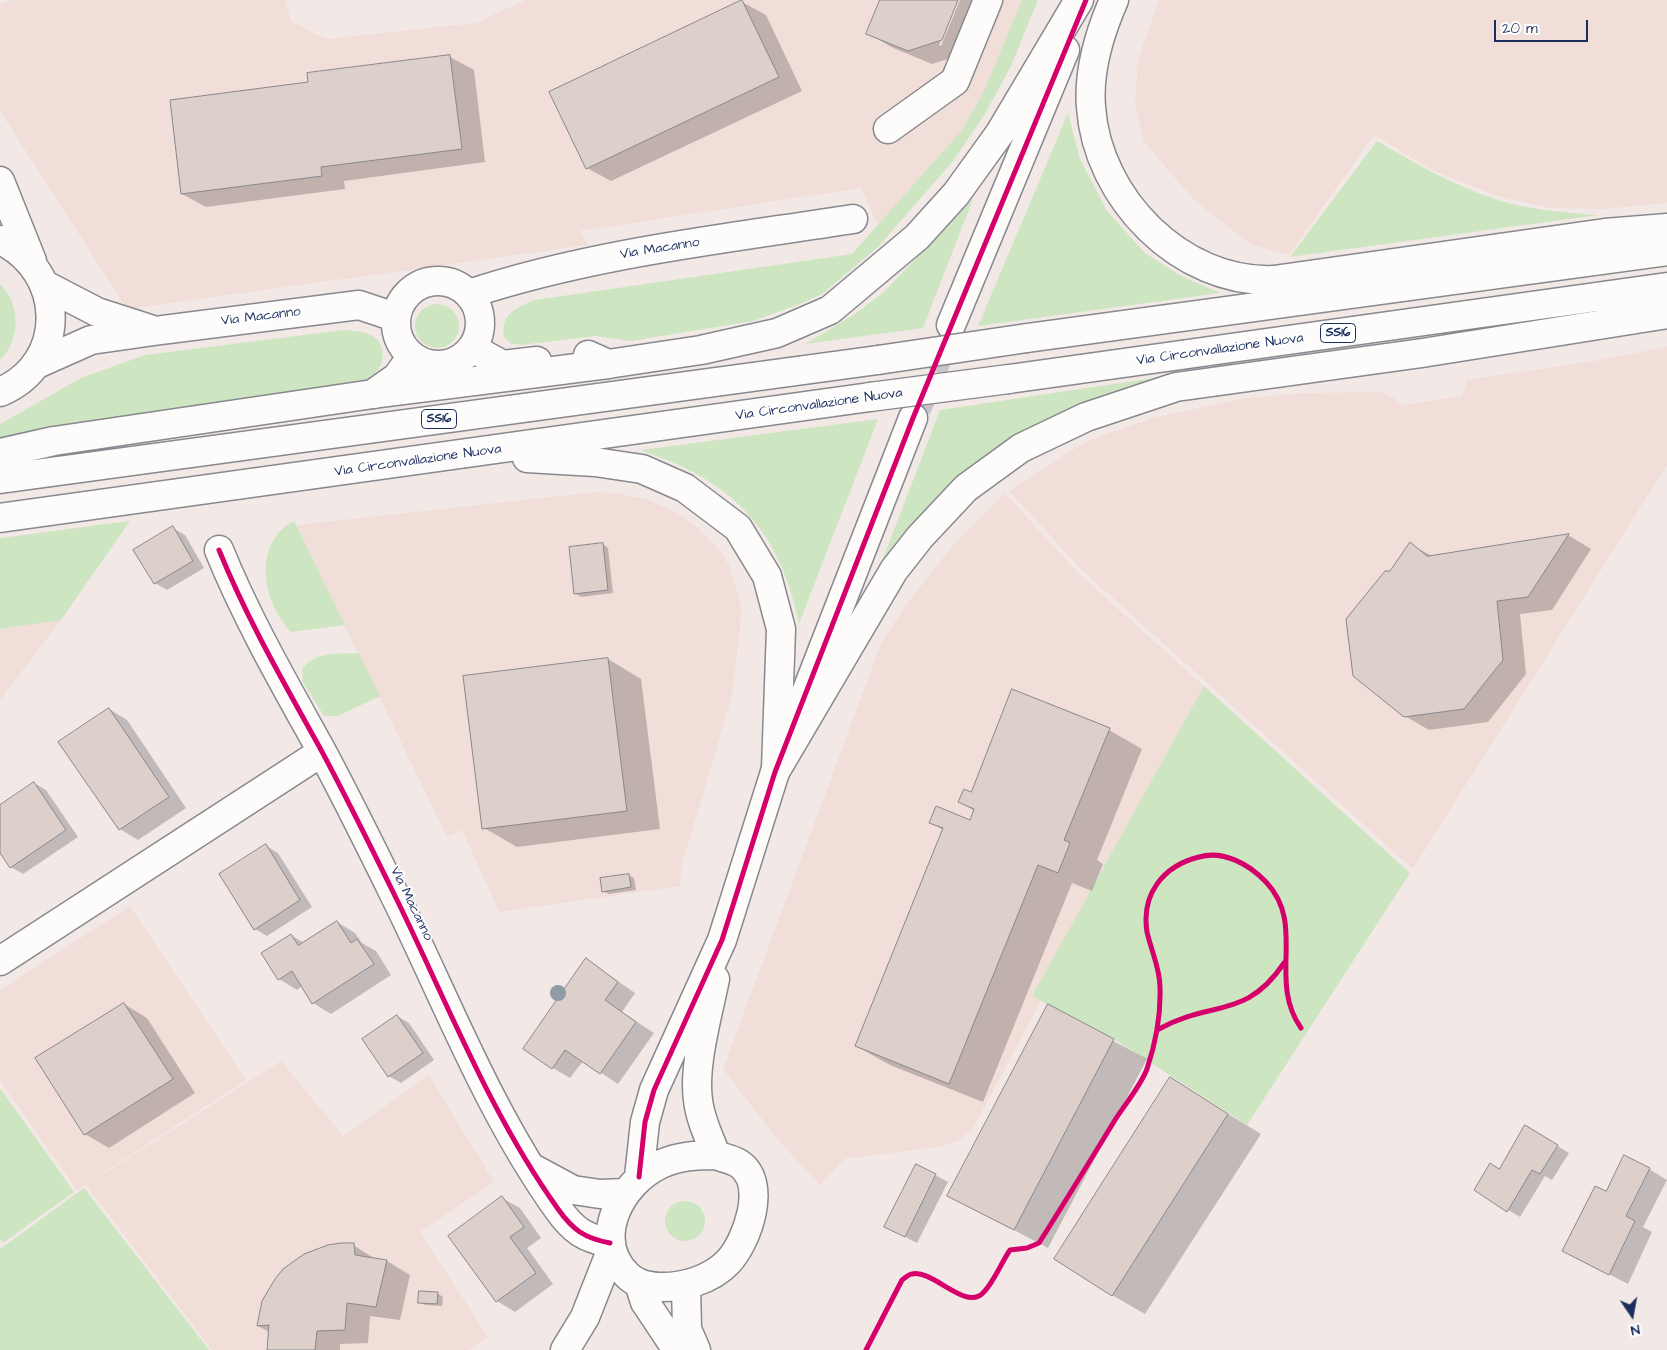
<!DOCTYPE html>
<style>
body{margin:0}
#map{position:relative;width:1667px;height:1350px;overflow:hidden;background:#f2e9e6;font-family:"Architects Daughter",sans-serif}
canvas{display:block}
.north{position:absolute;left:1607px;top:1290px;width:50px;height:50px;-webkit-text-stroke:4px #fff;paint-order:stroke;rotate:168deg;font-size:14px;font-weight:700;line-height:20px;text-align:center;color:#1b2f5e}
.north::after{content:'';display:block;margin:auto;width:18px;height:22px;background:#1b2f5e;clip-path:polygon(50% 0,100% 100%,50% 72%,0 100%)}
.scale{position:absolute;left:1494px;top:20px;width:94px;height:22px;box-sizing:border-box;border:2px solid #1b2f5e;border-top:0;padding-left:6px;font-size:15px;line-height:18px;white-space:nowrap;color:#1b2f5e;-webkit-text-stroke:4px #fff;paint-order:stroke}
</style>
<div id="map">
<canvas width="1667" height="1350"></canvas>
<div class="north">N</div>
<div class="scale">20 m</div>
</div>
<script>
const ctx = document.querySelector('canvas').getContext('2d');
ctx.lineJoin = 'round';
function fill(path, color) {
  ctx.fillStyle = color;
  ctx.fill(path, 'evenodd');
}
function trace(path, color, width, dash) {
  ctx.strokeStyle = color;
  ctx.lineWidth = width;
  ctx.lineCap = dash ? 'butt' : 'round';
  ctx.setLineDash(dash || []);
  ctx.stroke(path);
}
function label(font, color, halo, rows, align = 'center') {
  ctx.font = font + ' "Architects Daughter",sans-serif';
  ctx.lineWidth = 4;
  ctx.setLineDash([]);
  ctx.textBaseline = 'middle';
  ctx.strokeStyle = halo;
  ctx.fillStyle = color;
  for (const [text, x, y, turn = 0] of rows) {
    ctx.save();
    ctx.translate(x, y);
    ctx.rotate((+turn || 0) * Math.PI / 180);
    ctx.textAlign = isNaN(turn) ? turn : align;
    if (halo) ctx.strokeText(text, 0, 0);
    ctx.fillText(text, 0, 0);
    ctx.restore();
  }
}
const built = new Path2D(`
 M13,0H285L291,21L325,39L476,23L525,0H1022L983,93L962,130L878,226L861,188L580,231L588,245L127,309L0,111V4Z
 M1159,0H1667V203L1602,209L1549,208L1494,195L1434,171L1374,135L1289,255L1250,244L1194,200L1144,142L1135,105L1138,60Z
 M1667,347V465L1413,869L1082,570L1009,491L1085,442L1152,418L1246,398L1305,393L1383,392L1404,405L1462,396L1467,380L1594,361Z
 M596,492L621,494L648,500L673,511L691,522L721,552L730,567L741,606L740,631L732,696L682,865L680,886L499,912L462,830L447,837L296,525Z
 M1005,493L1078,573L1204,686L1032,996L1041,1001L972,1130L958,1141L937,1147L844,1159L820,1186L775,1136L723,1069L881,644L903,609L953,545Z
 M61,620L35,654L0,700V629Z
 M130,906L246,1080L77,1190L0,1081V990Z
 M281,1061L343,1136L429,1075L494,1182L420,1232L488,1337L470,1350H212L86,1185Z`);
const green = new Path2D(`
 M1022,0H1038L1011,66L985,114L953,161L878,247L822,294L800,304L753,321L631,341L595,336L521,345L510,343L504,337C500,315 516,307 535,300L852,254L962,130L983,93Z
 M1068,113L1080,159L1107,211L1145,253L1181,276L1220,293L978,326Z
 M1377,141C1413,162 1449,183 1489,197C1524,210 1562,212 1598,215L1290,257Z
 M973,199L923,328L805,344L855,314L884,292Z
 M0,284C21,304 21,340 0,360Z
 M415 326a22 22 0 1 1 44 0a22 22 0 1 1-44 0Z
 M344,330C354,331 366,331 374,337C388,347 384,368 371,377C367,379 361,381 356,383L0,437V424L81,378L145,355Z
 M1174,375L1099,396L1002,449L959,484L882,561L940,410Z
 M878,419L799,624C785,555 755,504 691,471C675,462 657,457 641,450Z
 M130,521L61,620L0,629V538Z
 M294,521L296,525L345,625L291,632C263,603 251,543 294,521Z
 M359,653L380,696L338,716H324L303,682L302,669C315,651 339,654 359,653Z
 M1204,686L1410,873L1247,1125L1114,1039L1032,996Z
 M0,1088L74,1192L3,1243L0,1239Z
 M84,1188L209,1350H0V1249Z
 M665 1221a20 20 0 1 1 40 0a20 20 0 1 1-40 0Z`);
const shadow = new Path2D(`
 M881,0H957L939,45L941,46L960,0H988L966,53L932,64L891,47L868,33Z
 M742,2L766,15L802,91L611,181L587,168Z
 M450,57L474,70L485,162L344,181L345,189L206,207L182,194L310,83Z
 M173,528L185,535L204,568L167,590L155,583Z
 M1568,535L1591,549L1552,610L1520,614L1526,674L1488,722L1429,730L1405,716L1390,572L1410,544L1432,556Z
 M603,544L608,548L613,593L581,597L575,593Z
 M608,659L641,679L660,829L517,847L484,828Z
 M109,709L127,720L186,808L138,840L120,829L60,742Z
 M1109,730L1142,749L1097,860L1103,864L1092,891L1072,883L983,1102L890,1065L856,1046L943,830L931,822H970L975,811L959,802Z
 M34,783L46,790L78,837L23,874L11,867L0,850V806Z
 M266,846L278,853L312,907L267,936L255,929Z
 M628,875L634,878L636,890L609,894L603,891Z
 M337,922L355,933L362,943L376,951L391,975L331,1014L313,1003L302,986L297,990L279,979L291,935L304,943Z
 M587,960L635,993L622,1012L654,1033L618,1084L583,1061L570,1078L553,1068Z
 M124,1004L147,1018L195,1093L109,1148L85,1134Z
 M1048,1006L1147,1059L1048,1248L949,1196Z
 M397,1016L409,1023L434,1060L401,1083L389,1076L364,1039Z
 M1171,1079L1261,1134L1145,1314L1112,1295Z
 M1526,1127L1569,1153L1552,1180L1545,1176L1520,1217L1475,1190L1500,1170Z
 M917,1165L948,1182L917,1243L898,1233Z
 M1649,1169L1667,1180L1643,1227L1652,1232L1628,1284L1564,1251L1607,1193Z
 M502,1198L520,1208L541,1238L527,1248L553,1284L515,1312L497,1301Z
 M353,1245L377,1260L387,1261L410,1275L400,1320L370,1316L368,1343L340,1344V1350H268L269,1332L258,1326Z
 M437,1293L443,1297L442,1306L425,1305L419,1302Z`);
const building = new Path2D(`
 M742,0L779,77L586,169L549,92Z
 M880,0H958L942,40L908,51L866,34Z
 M450,55L462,149L321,167L322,176L181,194L170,100L308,82L307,73Z
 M173,526L193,561L154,584L133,550Z
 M1569,534L1528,597L1497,601L1503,660L1464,709L1404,717L1353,676L1346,619L1385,571H1390L1410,542L1427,556Z
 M603,543L608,590L574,594L569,547Z
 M608,658L627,811L482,829L463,676Z
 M1012,689L1110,728L1064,840L1070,843L1058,873L1038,865L949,1084L855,1046L943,828L929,823L936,806L970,820L974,809L958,802L964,789L971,792Z
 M109,708L169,797L119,830L58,742Z
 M34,782L66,830L10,868L0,853V805Z
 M266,844L300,900L254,930L219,874Z
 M629,874L631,887L602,892L600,878Z
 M337,921L351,943L357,939L374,964L312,1004L292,971L278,980L261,953L291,934L298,945Z
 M586,958L618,982L605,1000L636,1022L600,1074L565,1050L552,1069L523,1049Z
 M124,1003L173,1079L84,1135L35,1058Z
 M1048,1004L1114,1039L1014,1230L947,1196Z
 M397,1015L423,1053L388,1077L362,1039Z
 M1170,1077L1228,1114L1112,1296L1054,1259Z
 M1525,1125L1558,1145L1540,1174L1532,1170L1507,1212L1474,1190L1490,1163L1499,1169Z
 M1624,1155L1650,1168L1626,1216L1635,1221L1609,1275L1562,1251L1595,1186L1606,1191Z
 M916,1164L936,1174L905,1237L884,1227Z
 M502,1196L524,1227L510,1237L536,1273L496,1302L448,1236Z
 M341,1243H354L355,1255L387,1260L376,1307L347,1303L345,1330L317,1331L315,1350H267L269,1325L257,1326L262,1301L275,1279L283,1269L304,1254L328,1245Z
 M419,1291L438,1292L437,1304L418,1303Z`);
const minorTunnel = new Path2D(`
 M917,409L949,331`);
const minor = new Path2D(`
 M888,129L955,81L988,0
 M0,181L32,261
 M0,240C66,271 69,363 0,392
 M396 323a42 42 0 1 1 84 0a42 42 0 1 1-84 0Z
 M45,285L97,312L150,329
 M469,294C593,253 725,239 853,219
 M951,325L1065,50
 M472,348L503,365L537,361
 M588,355L608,364L701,350L777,333L830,310L917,237L956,194L1000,133L1079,0
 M37,364L91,340L154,331L359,305L395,317
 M373,394L397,377L412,356
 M219,550C247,619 284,683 320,748C347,798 372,849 397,900C448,1004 490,1114 558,1209C573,1230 584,1238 610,1243
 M0,961L322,752
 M715,979C708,1014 693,1066 698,1100C700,1119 709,1137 716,1155
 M716,1155C723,1158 731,1159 738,1163C769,1182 747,1242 728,1262C711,1280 682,1288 658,1287C646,1286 636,1284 627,1275C591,1239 620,1183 661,1164C679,1156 697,1155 716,1155Z
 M534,1169L573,1190L600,1194L625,1193
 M639,1177L645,1122L654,1090L722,940L775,772L913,418
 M639,1283L645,1302L677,1350
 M686,1285L687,1329L696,1350
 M565,1350L585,1317L611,1251`);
const major = new Path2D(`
 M1114,0C1100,32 1088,71 1091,107C1097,198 1181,284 1274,280L1605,233L1667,228
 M1027,338L1667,251
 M1009,379L1667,287
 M0,453L54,441L373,394L608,364
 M527,458L595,462L642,469L685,488L738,528L767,576L781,629L776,768
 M0,479L878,360
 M0,518L870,397
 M775,772L894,570L920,537L966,488L1021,448L1086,417L1176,387L1422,353L1667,314`);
const majorBridge = new Path2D(`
 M878,360L1027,338
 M870,397L1009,379`);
const cycleway = new Path2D(`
 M219,550C247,619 284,683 320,748C347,798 372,849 397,900C448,1004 490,1114 558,1209C573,1230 584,1238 610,1243
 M1159,1029C1211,1000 1246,1020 1284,963
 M639,1177L645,1122L654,1090L722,940L775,772L913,418L1086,0
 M866,1350L902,1280C905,1278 909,1274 912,1274C933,1269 965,1311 983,1293C994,1282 1001,1263 1010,1250L1027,1248L1039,1243C1065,1202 1090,1161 1115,1120C1125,1104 1140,1087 1147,1069C1156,1042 1161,1016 1160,987C1160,968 1151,950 1147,932C1141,894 1163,866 1199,857C1223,850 1249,864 1266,882C1307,925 1267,980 1301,1028`);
const trees = [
 [558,993]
];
const shields = [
 [1338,333,35],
 [439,419,35]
];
const shieldNames = [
 ["SS16",1338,333],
 ["SS16",439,419]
];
const streetNames = [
 ["Via Macanno",660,249,-9],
 ["Via Macanno",261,317,-7],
 ["Via Circonvallazione Nuova",1220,350,-8],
 ["Via Circonvallazione Nuova",819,405,-8],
 ["Via Circonvallazione Nuova",418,461,-8],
 ["Via Macanno",411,904,64]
];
fill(built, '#f1ded8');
fill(green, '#cde5c1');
fill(shadow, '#0003');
fill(building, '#ddcfca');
trace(building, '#88888f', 1);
trace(minorTunnel, '#c7c4cb', 28, [28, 14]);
trace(minor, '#88888f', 31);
trace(major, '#88888f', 31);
trace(minor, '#fdfcfb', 28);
trace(major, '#fdfcfb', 28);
trace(majorBridge, '#88888f', 31, []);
trace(majorBridge, '#fdfcfb', 28);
trace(cycleway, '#d6006c', 5);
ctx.fillStyle = '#909ba5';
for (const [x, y] of trees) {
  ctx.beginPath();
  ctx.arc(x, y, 8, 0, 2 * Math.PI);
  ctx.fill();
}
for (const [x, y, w] of shields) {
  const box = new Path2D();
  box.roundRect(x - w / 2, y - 9.5, w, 19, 4);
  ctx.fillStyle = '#fff';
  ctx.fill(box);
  trace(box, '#1b2f5e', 1);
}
label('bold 12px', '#1b2f5e', null, shieldNames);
label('14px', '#1b2f5e', '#fff', streetNames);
</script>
